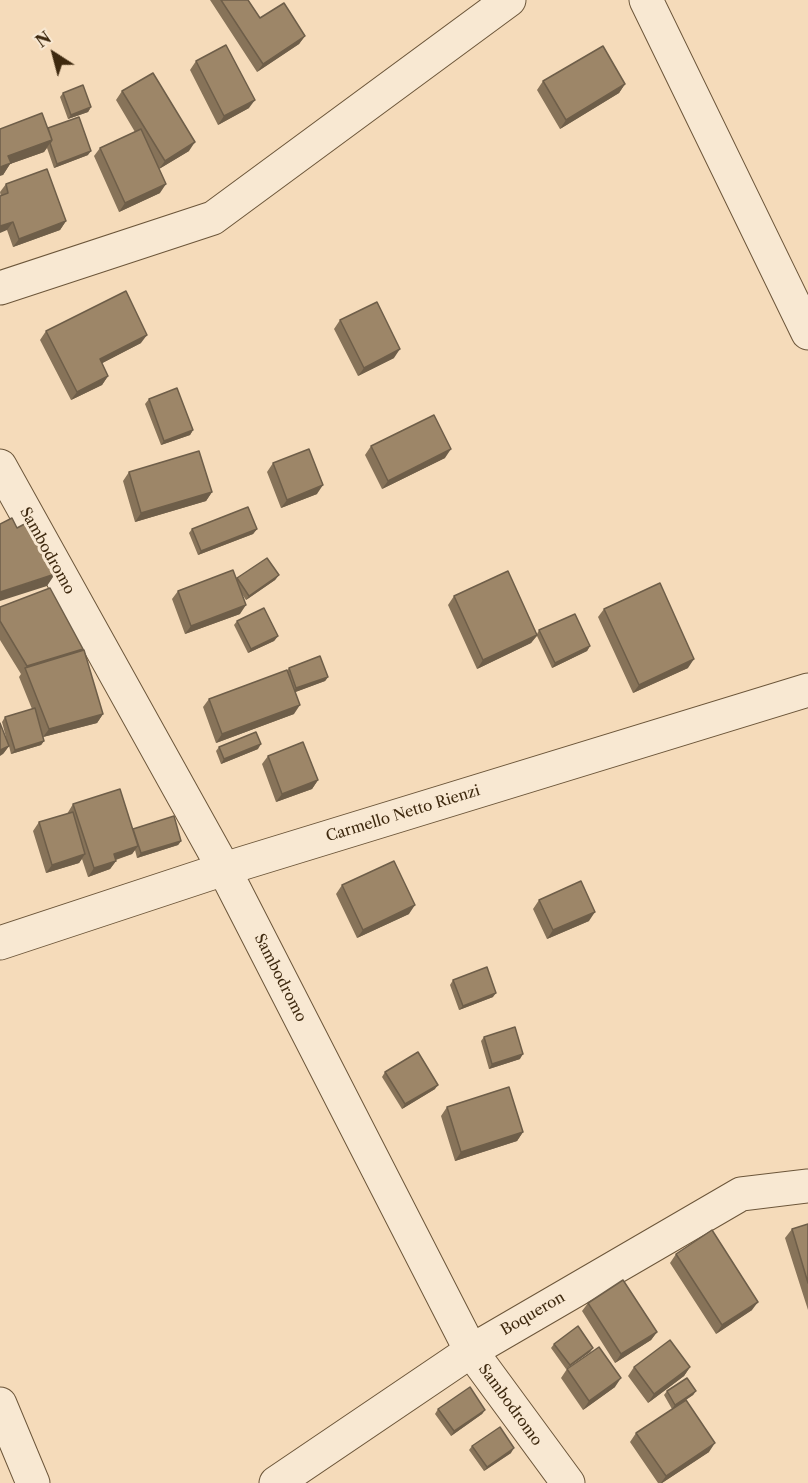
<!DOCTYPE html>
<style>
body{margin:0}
#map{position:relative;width:808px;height:1483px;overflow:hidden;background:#f5dbba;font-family:"Libre Caslon Text",serif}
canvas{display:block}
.north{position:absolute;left:24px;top:24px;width:60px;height:60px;-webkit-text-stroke:4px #f8e8d2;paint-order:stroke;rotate:324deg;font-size:16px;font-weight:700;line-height:24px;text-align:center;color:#3e290f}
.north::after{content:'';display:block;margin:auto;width:21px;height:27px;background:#3e290f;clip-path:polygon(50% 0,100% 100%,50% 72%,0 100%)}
</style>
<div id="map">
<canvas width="808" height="1483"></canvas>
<div class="north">N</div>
</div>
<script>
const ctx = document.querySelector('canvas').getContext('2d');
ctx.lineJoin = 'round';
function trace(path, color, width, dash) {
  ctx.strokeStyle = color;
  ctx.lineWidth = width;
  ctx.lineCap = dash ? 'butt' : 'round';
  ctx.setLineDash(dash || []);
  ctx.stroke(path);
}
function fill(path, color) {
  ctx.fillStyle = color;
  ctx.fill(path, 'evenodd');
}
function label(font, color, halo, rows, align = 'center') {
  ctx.font = font + ' "Libre Caslon Text",serif';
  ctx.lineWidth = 6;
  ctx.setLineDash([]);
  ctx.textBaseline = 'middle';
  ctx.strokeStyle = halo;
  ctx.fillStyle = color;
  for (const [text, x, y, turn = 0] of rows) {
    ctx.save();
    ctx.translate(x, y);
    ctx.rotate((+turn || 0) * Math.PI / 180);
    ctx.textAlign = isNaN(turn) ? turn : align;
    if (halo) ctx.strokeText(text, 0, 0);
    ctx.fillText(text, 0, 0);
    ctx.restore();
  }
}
const minor = new Path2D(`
 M646,0L808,333
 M0,288L213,218L509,0
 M0,466L224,869L471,1351L568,1483
 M0,943L224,869L808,690
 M0,1404L33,1483
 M276,1483L471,1351L741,1194L808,1186`);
const wall = new Path2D(`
 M210,0H248L260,18L305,36L299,44L257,72Z
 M196,61L249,108L218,125L190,70Z
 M543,81L625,84L619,93L560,129L537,90Z
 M122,91L189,151L159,169L160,193L119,212L94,156L100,148L135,132L116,100Z
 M63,93L91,107L88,112L68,119L60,97Z
 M48,128L88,155L54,168L47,148L44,152L10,164L3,175L0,129Z
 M6,184L66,221L60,230L13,247L7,230L0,192Z
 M340,320L394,358L358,376L334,329Z
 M46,331L141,343L102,363L108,376L102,385L71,400L40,340Z
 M149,399L193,430L190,435L161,445L145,404Z
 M371,446L445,458L382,489L365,455Z
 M273,463L317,494L281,508L267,472Z
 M129,472L212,492L206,501L135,522L123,481Z
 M192,529H257L253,534L198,555L189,533Z
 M279,575L275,580L246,600L242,594L240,614L185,634L172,599L178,591L236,580L237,578Z
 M454,596L537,634L539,630L590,646L587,651L552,668L537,636L531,643L477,669L448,605Z
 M0,607L82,651L103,714L97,723L43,737L44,741L41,745L11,754L9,746L3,754L7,741L2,722L5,717L32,709L19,677L21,674L0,640Z
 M604,609L688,668L633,693L598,617Z
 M237,621L278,636L274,641L248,653L234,625Z
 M289,668L328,677L325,681L295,692L294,714L216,743L203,707L209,699L287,671Z
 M219,747L258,749L221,764L216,751Z
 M268,756L318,780L312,789L276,802L262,764Z
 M73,804L133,829L181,841L178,845L137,858L135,850L132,854L116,860V861L110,869L88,877L82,859L79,863L46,873L33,831L39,822L67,814Z
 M342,885L409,914L357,938L336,894Z
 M539,900L589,921L547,939L533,909Z
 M453,980L493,997L459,1010L450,985Z
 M484,1037L520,1059L489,1069L481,1041Z
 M385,1072L435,1089L402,1109L382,1077Z
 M447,1107L523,1132L517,1141L455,1161L441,1116Z
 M808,1224V1310L785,1238L792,1229Z
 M676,1254L752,1310L716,1334L670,1263Z
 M588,1303L657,1332L651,1340L615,1363L582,1311Z
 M554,1344L593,1348L590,1352L566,1369L551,1348Z
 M634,1367H690L684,1376L648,1403L628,1376Z
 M567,1369L615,1387L583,1410L561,1378Z
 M667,1391H696L693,1395L686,1400L709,1452L662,1483H658L630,1442L636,1433L672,1409L664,1395Z
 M438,1409L485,1410L482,1414L451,1436L435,1414Z
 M472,1446L511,1453L484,1471L469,1450Z`);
const shadedWall = new Path2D(`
 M305,36L299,44L257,72L263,64Z
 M625,84L619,93L560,129L566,120Z
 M255,100L249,108L218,125L224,116Z
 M91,107L88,112L68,119L71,115Z
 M52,140L44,152L10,164L3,175L0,176V167L8,156Z
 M195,142L189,151L159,169L165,161Z
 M91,151L88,155L54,168L57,164Z
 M166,184L160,193L119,212L125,203Z
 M66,221L60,230L13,247L19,239Z
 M13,222L7,230L0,233V226Z
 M147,335L141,343L93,368L100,359Z
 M400,349L394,358L358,376L364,368Z
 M108,376L102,385L71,400L77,392Z
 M193,430L190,435L161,445L164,441Z
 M451,449L445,458L382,489L388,481Z
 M323,485L317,494L281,508L287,500Z
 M212,492L206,501L135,522L141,513Z
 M257,529L253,534L198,555L201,551Z
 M55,574L47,586L0,601V592Z
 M279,575L275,580L246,600L249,596Z
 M246,605L240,614L185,634L191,626Z
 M537,635L531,643L477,669L483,660Z
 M278,636L274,641L248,653L251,649Z
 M590,646L587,651L552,668L555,663Z
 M83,649L77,658L25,669L27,666Z
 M694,659L688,668L633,693L639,685Z
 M328,677L325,681L293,693L296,688Z
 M300,705L294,714L216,743L222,734Z
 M103,714L97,723L43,737L49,729Z
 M44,741L41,745L11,754L15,750Z
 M261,744L258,749L221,764L224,759Z
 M9,746L3,754L0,756V750Z
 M318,780L312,789L276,802L282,794Z
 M181,841L178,845L137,858L141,853Z
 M138,846L132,854L108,862L114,854Z
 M85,854L79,863L46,873L52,865Z
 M116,861L110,869L88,877L94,868Z
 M415,905L409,914L357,938L363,930Z
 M595,912L589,921L547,939L553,930Z
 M496,993L493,997L459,1010L463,1006Z
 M523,1054L520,1059L489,1069L492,1064Z
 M438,1085L435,1089L402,1109L405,1104Z
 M523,1132L517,1141L455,1161L461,1152Z
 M758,1302L752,1310L716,1334L722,1325Z
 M657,1332L651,1340L615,1363L621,1354Z
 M593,1348L590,1352L566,1369L570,1365Z
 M690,1367L684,1376L648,1403L654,1394Z
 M621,1378L615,1387L583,1410L589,1401Z
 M696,1391L693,1395L672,1409L675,1405Z
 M485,1410L482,1414L451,1436L454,1431Z
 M715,1443L709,1452L662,1483H661L666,1476Z
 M514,1448L511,1453L484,1471L487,1467Z`);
const building = new Path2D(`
 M221,0H248L260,18L284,3L305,36L263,64Z
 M226,45L255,100L224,116L196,61Z
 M603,46L625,84L566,120L543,81Z
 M153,73L195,142L165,161L122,91Z
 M83,85L91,107L71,115L63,93Z
 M42,113L52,140L8,156L11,163L0,167V129Z
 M79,117L91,151L57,164L50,143L52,140L48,128Z
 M141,129L166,184L125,203L100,148Z
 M47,169L66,221L19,239L13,222L0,226V196L8,193L6,184Z
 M126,291L147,335L100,359L108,376L77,392L46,331Z
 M377,302L400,349L364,368L340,320Z
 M177,388L193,430L164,441L149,399Z
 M434,415L451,449L388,481L371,446Z
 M309,449L323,485L287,500L273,463Z
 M199,451L212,492L141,513L129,472Z
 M248,507L257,529L201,551L192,529Z
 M12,518L17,528L32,520L55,574L0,592V524Z
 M267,558L279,575L249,596L237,578Z
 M233,570L246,605L191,626L178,591Z
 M508,571L537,635L483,660L454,596Z
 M660,583L694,659L639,685L604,609Z
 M50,588L83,649L27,666L0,621V607Z
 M264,608L278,636L251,649L237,621Z
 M575,614L590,646L555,663L539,630Z
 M84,650L103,714L49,729L25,668Z
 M320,656L328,677L296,688L289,668Z
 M287,670L300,705L222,734L209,699Z
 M35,708L44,741L15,750L5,717Z
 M0,723L9,746L0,750Z
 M256,732L261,744L224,759L219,747Z
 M303,742L318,780L282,794L268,756Z
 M120,789L138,846L114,854L116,861L94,868L73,804Z
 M73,812L85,854L52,865L39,822Z
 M174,816L181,841L141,853L133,829Z
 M394,861L415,905L363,930L342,885Z
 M581,881L595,912L553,930L539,900Z
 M487,967L496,993L463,1006L453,980Z
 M515,1027L523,1054L492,1064L484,1037Z
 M418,1052L438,1085L405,1104L385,1072Z
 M509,1087L523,1132L461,1152L447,1107Z
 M808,1224V1283L792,1229Z
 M712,1230L758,1302L722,1325L676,1254Z
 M623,1280L657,1332L621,1354L588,1303Z
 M578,1326L593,1348L570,1365L554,1344Z
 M670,1340L690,1367L654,1394L634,1367Z
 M599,1347L621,1378L589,1401L567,1369Z
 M687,1378L696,1391L675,1405L667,1391Z
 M470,1387L485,1410L454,1431L438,1409Z
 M686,1400L715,1443L666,1476L636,1433Z
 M500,1427L514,1448L487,1467L472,1446Z`);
const streetNames = [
 ["Sambodromo",47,551,61],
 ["Carmello Netto Rienzi",403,814,-17],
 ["Sambodromo",280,978,63],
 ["Boqueron",533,1314,-30],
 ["Sambodromo",510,1405,54]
];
trace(minor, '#6c563a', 35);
trace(minor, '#f8e8d2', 33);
fill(wall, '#877359');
fill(shadedWall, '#6e5e49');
fill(building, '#9d8668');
trace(building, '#6e5e49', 1.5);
label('15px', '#3e290f', '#f8e8d2', streetNames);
</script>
